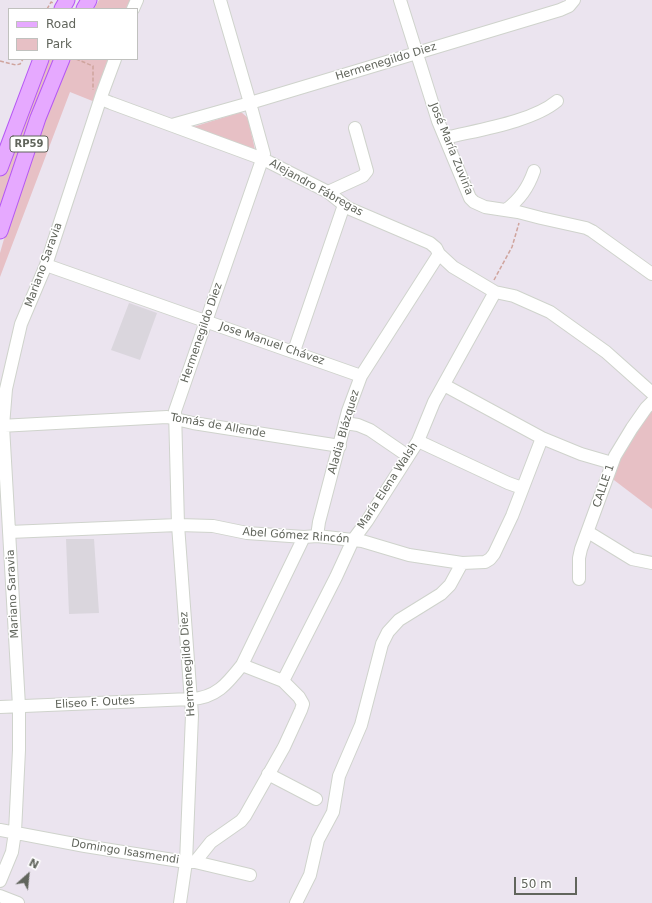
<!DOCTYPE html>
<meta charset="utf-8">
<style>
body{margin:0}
#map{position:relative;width:652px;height:903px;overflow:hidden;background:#ebe4ef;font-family:"DejaVu Sans",sans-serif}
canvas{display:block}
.legend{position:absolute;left:8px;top:8px;width:130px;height:52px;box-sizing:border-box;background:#fff;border:1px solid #c0c1be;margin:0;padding:5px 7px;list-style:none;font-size:12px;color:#61655c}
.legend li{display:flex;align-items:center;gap:8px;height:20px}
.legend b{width:20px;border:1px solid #c0c1be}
.north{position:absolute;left:8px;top:855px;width:40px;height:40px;-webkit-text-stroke:3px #fff;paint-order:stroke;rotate:27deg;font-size:11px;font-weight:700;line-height:16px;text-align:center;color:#61655c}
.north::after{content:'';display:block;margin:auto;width:14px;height:18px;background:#61655c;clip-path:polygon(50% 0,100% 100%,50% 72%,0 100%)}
.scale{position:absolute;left:514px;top:877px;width:63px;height:18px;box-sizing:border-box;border:2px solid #61655c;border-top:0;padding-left:5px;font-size:12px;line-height:14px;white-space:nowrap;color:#61655c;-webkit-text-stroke:3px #fff;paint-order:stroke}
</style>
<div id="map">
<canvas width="652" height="903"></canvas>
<ul class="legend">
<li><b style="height:5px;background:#e6a9ff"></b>Road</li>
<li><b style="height:11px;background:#e7c0c5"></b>Park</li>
</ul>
<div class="north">N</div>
<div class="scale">50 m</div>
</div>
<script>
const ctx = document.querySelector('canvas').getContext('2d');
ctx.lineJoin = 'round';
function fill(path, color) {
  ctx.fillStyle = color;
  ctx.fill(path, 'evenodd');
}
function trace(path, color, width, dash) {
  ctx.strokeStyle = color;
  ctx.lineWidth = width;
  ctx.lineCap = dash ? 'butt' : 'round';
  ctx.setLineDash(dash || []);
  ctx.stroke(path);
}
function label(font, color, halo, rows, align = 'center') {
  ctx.font = font + ' "DejaVu Sans",sans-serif';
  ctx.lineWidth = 3;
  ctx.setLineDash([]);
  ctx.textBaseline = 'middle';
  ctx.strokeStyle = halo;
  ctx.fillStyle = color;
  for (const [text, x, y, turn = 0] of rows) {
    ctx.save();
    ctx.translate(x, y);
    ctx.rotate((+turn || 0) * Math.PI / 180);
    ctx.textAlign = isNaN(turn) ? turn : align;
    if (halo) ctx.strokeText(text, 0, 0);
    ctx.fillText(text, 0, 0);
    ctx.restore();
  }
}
const industrial = new Path2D(`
 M129,303L157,313L140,360L111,350Z
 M66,539H94L99,613L69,614Z`);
const green = new Path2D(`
 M99,0H131L128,9H94Z
 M44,59H56L0,214V177L8,153Z
 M70,59H110L95,102L70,92L0,277V253L16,197L52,100Z
 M241,112L248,118L255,150L193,127Z
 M652,407V509L610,477L613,469Z`);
const path = new Path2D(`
 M47,9L51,2L53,3
 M76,59L93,66V90
 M0,61L16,65L20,64L23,59
 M494,280L512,247L519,223`);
const minor = new Path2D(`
 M400,0L438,121L470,198L474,202L485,207L518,212L541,218L586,228L592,231L652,274
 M133,9L137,0
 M101,99L111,103L263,159L328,192L348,208L430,243L436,248L439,254L453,267L495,292L514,296L550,312L606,352L652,393
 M172,125L250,103L560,10L569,6L574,0
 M445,138C477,130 532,122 557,101
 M328,192L363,176L367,171L355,128
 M506,210C520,199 528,188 534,171
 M46,265L361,376
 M294,351L344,205
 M444,385L542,438L581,454L612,463
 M345,423L358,425L370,430L408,456
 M0,426L167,417L193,423L340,446
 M418,441L508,483L522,488
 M9,532L178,525L213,526L247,533L304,537L317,536L362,541L409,555L462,563L485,562L490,559L494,554L512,516L542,438
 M588,532L632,559L652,563
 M317,536L319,522L348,411L361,376L439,254
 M579,579V558L581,549L615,456L632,428L646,408L652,402
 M283,681L336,577L353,540L367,521L418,441L434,402L495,292
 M0,707L191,699C216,698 227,684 242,665L304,537
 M268,774L316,799
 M0,830L85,846L186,862H195L250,875
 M195,862L211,842L241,821L245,816L284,747L301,710L303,704L299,697L283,681L242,665
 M0,881L12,852L15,832L19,750V706L3,426L6,389L21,324L46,265L102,94L115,59
 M0,896L18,903
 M180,903L186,862L192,715L178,525L175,411L264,154L250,103L220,0
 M296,903L310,875L318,840L333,812L339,776L361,725L382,644L388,632L399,620L441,594L450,585L462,563`);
const major = new Path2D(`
 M62,9L67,0
 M84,9L89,0
 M0,168L41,59
 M0,231L38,118L62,59`);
const shields = [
 [29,144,38]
];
const shieldNames = [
 ["RP59",29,144]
];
const streetNames = [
 ["Hermenegildo Diez",386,62,-17],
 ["José María Zuviría",451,149,68],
 ["Alejandro Fábregas",316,188,29],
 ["Mariano Saravia",44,265,-70],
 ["Hermenegildo Diez",202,333,-71],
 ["Jose Manuel Chávez",272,344,19],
 ["Tomás de Allende",218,426,10],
 ["Aladia Blázquez",344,432,-74],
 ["María Elena Walsh",388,486,-57],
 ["CALLE 1",604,486,-71],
 ["Abel Gómez Rincón",296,536,4],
 ["Mariano Saravia",13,594,-93],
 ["Hermenegildo Diez",188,664,-94],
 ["Eliseo F. Outes",95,703,-3],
 ["Domingo Isasmendi",125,852,9]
];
fill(industrial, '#dad6dd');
fill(green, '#e7c0c5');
trace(minor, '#cfd3cc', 14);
trace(major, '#b558f4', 17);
trace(path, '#cfa49d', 1.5, [4, 2]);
trace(minor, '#fff', 12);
trace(major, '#e6a9ff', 15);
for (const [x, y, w] of shields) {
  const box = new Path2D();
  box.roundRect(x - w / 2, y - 8, w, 16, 3);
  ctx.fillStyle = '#fff';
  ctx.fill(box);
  trace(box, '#61655c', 1);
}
label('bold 10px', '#61655c', null, shieldNames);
label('11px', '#61655c', '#fff', streetNames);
</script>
